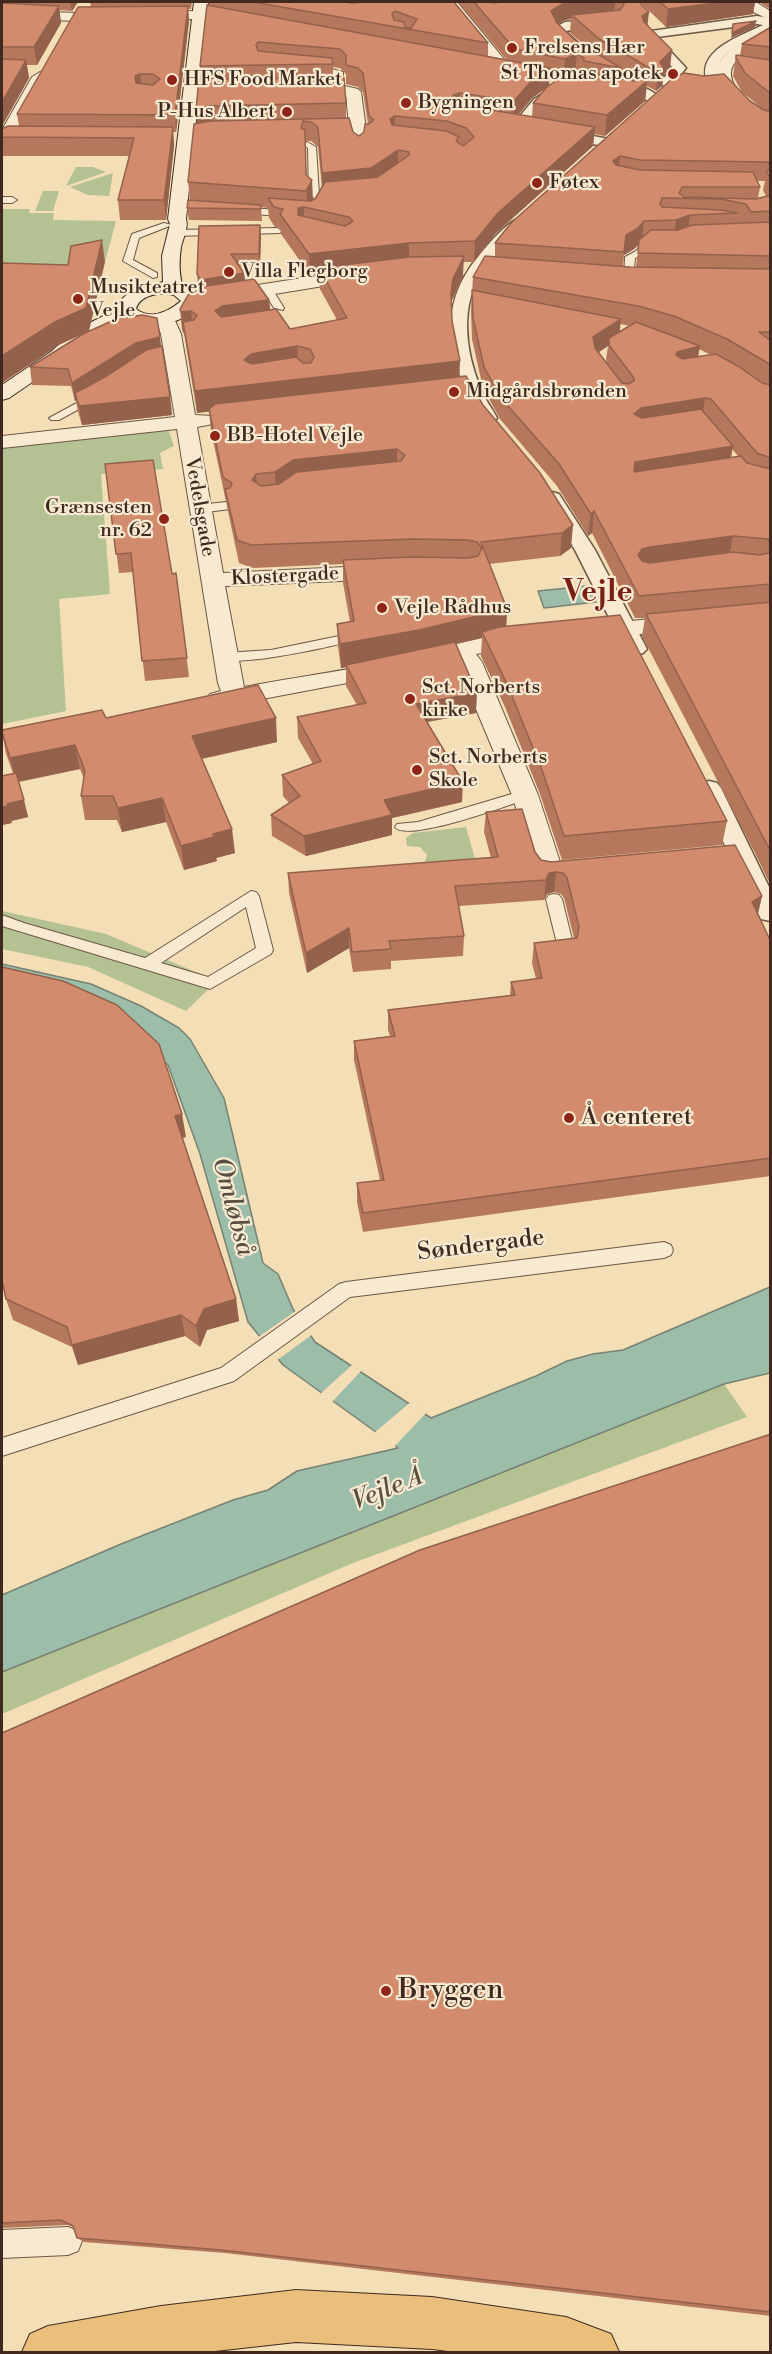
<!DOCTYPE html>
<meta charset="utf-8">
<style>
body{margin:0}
#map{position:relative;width:772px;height:2354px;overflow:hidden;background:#f3deb6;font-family:"Libre Bodoni",serif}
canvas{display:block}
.frame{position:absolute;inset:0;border:3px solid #402a20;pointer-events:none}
</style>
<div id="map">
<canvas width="772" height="2354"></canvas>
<div class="frame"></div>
</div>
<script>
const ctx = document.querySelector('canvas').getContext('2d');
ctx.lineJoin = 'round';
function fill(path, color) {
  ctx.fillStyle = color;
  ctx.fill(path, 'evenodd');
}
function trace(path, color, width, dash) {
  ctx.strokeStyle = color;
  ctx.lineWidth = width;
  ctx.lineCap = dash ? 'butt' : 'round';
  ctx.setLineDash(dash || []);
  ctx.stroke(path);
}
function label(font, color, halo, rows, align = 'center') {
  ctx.font = font + ' "Libre Bodoni",serif';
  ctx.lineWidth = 4.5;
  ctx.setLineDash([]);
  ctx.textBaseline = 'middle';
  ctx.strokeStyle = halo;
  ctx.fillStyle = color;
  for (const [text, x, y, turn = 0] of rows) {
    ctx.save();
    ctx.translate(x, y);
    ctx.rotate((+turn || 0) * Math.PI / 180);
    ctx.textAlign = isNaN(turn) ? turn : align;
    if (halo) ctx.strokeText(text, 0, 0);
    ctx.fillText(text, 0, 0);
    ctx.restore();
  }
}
const green = new Path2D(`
 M76,167H93L106,172L66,186Z
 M113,173L109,196L88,195L70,187Z
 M43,191H59L53,211H35Z
 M2,209H30L29,213H54L53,220L116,221L103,269L2,286Z
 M167,426L174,446L160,453L163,469L101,474L110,594L59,599L66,711L2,724V446Z
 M466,827L477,866L423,868L427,855L420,847L407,846L406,838L413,833Z
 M2,911L106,934L217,981L186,1011L88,967L2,949Z
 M724,1384L747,1417L353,1563L2,1714V1672Z`);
const water = new Path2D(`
 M587,586L596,602L544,608L538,591Z
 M2,964L91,984L141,1006L179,1028L190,1039L224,1098L263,1263L278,1274L293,1309L315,1342L431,1418L536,1376L567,1361L593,1354L623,1350L770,1287V1373L724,1384L2,1672V1595L121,1544L233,1500L268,1490L297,1471L398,1448L283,1365L248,1322L200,1154L168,1065L126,1024L2,989Z`);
const pier = new Path2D(`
 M297,1310L313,1334L276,1361L257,1338Z
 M352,1365L361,1371L331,1403L319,1395Z
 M412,1401L427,1412L394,1447L374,1433Z`);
const service = new Path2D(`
 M311,68H328L343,72V92L336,90V75L308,72V68Z
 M307,142L316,147L319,194L324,196V200H318L309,195L308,148L303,145Z
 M2,197H12L17,200L12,203H2Z
 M179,203L293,211L298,214L293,217L176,208V204Z
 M164,223L172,225L139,238L133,260L157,273V277L153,278L123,261L132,234Z
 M277,228L282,231L280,233L175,236L170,233L175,230Z
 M642,243L659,242L664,245L659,248H648L642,255L635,258L633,280L624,282L625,257L636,251Z
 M267,286L271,287L284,308L283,310L274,308L262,289Z
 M99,391L103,392V396L59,420H51L49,418Z
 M226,502L232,506L230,509L199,513L193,509L199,505Z
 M339,636L346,640L344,643C324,648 231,669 218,657L225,653L271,650Z
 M525,790L530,792L532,795L530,798C509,805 407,843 395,827L397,824L418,822Z
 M251,891L256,892L259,896L273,950L271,954L210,989L2,926V915L24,923L145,958ZM246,907L256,948L208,977L161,963Z
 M554,894L559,895L562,899L574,948L572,952H560L558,948L546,899L549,895Z
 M664,1242L671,1245L673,1250L671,1255L664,1258L350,1297L234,1381L2,1456V1438L221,1368L339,1284L346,1282Z
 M68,2227L78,2231L82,2241L78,2251L68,2255L2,2258V2230Z`);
const pedestrian = new Path2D(`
 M757,16L770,18V31C745,43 706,52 723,87L721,90L701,92L662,85L660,82L673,68L644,38L642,35L644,32ZM757,24L763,25C741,36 693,51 708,84L676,80L686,68L657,37Z
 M610,18L616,22L614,25L565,31L596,59L661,97L663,100L661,103H651C624,84 564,61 552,29L565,22Z
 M562,82L567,83L569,86L567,89L544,105L523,130H513L511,127L534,99Z
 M555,129L609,139L616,143L609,147L550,136L548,133Z
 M522,217L530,222C517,239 497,251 484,269C459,303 465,352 481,389C485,400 492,408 497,418L494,422H482L479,418C446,355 434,303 487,246C496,236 509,221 522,217Z
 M552,492L559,494L595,550L647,649L643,653L636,655L629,653L625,649L575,550L543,498L545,494Z
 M709,781L717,783L721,788L770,889V921L761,919L758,913L697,788L701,783Z`);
const minor = new Path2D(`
 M443,2H457L508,64L504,70L487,73L461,68L459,65L461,62L493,64Z
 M742,2H756L770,11V20L747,9Z
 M2,10L76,13L199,11L240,19L242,22L235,26L199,19L76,21L2,18Z
 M40,72L48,77L10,143L8,146L2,148V130L32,77Z
 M340,85L358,89L361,92L367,137L365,140H353L351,135L302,133L300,130L308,125H349L346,95L300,96L295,94L292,91L295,88Z
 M335,273L342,275L344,279L342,283L219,303L212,301L210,297L212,293L219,291Z
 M165,312L172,314L181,334L195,415L213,416L216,420L213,424L197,427L223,573L387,565L395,567L399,572L395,577L387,579L225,586L244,687C301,676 360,669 416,655C450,648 498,625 533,634L536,639L533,644L476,654L482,662L538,795L563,871L559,878L549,880L539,878L535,871L512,795L455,659L421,669L236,704L219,707L210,704L206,699L210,694L221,691L218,683L177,429L2,448V436L175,417L161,334L155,318L158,314Z
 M770,607V621L581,640L572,638L569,633L572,628L581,626Z`);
const tertiary = new Path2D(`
 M770,33V42C759,48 746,52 737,60C716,82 755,107 770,118V130C760,127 750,119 742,112C696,73 721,45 770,33Z`);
const secondary = new Path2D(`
 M194,2H208L186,219C189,227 183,238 181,247C179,260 179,272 182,285L193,291L200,302C185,325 149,332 125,319L87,339L76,348L79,351L76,355L66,359L9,398L2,400V385L52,351L74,331L117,309L123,298L131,291L163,282L162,256L170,224L168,219ZM165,293L174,295L181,301C168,312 151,320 136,309C139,297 153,294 165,293Z`);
const primary = new Path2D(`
 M296,2290L432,2297L566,2317L611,2334L619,2352H456L432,2349L296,2342L206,2352H22L30,2334L48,2326L161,2306Z`);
const wall = new Path2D(`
 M2,2H78L72,11L59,10L61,23L37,65H27L29,78L2,126Z
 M90,2H192L191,9H188L189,21L176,132H173L174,146L166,220H120L118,200L129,156H2V129L19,126L17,114L91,7Z
 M209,2H454L488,43V56L507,60L458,2H639L648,25L670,68L664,75L662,86L656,91L647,86L645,101L605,136L594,134L593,146L496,233L474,262H463V276L452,300L451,305L452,321L460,376L483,405L571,548L560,556L489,564L507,609L506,627L727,821L722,845L562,860L540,794L505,707L481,656L482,638L456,644L476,713L427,722L462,802L392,818V835L306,856L272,836L271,815L289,803L283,796L282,775L313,764L298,738L297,717L357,705L346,686V667L341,668L338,647L337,624L350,622L343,583V564L253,568L239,563L211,431L209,411L197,413L184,333L182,330L180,309L200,289L198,286L197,274L260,225L261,237L260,265L239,266L244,273L245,280L269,300L270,310L290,329L337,320L320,289L319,274L310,275L281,234L280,228L275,227L269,218L268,208L261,207L262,221L189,220L187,208L190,200L188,182L197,124L201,79L200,66L209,6ZM571,19L570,33L587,47L576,41L558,24L565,20ZM333,67L340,68L346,74V84L358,87L363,92L368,124L364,132L359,136L353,132L346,118V103L333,78ZM621,71L637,80L634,81L620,79ZM550,74L562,76L549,85ZM545,89L533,103L532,117L518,115L532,98ZM305,141H311L318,147L322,188L315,199L313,200L306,175Z
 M640,2H755L753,14L666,27Z
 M759,2H771V10Z
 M771,27V886L755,853L642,636L645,618H635L592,533L588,536L557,486L500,419L483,388L472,339L471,311L473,277L495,257V243L673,78L750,101L763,109L742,92L733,76L736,55H740L742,44ZM757,181H765L763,190L766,196L758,198L760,187ZM639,244L636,267H623L624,255L634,249ZM620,324L630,326L619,332ZM608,346L606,359L607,363L599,352ZM699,349L711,355L698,357ZM732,449L738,456L731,458Z
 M161,346L170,397L172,415L82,425L78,412L76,400L75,401L71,386L32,385L30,367Z
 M105,464L172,574L176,573L189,677L145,681L133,572L119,573Z
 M106,718L277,742L202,759L235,853L216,858L217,861L184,870L166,822L122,832L117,820H85L81,796L84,779L80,769L19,782L28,817L11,821L12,823L2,825V776L13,773L6,754L2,732Z
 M486,812L535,852L541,860L762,896L758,914L771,942V1176L363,1232L357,1202V1183L380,1180L354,1060V1041L390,1036L388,1030V1010L510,995L511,982L536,979L532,963L534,943L574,938L564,898L561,894L554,892L547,894L544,900L459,906L464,936L463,956L391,961V969L353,972L349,948L307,973L289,893L288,873L491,858L484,832Z
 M2,967L186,1137L182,1138L236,1299L239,1321L207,1330L200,1347L185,1336L78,1365L72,1347L13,1320L6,1299Z
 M771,1434V2316L225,2253L84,2242L77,2238L74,2227L68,2225L2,2228V2229V1733Z`);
const shadedWall = new Path2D(`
 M70,2H78L72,11Z
 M566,2H615L614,16L572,15L571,19L565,20L550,28L551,11Z
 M723,2H755L753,14L666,27L668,9Z
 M59,6L61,23L37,65L34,47Z
 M188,6L189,21L176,132L175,115Z
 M649,12L647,29L642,16Z
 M756,21L755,27L731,38L732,33Z
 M672,50L670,68L664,75L662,86L656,91L658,73L660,62Z
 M577,54L575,72L564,77L565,59Z
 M26,60L29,78L2,126V102Z
 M550,68L549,86L532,98L513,121L514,101L533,79Z
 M140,74L142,91L137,100L135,76Z
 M647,81L645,101L605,136L607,115Z
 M460,93L459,112L451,100L453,95Z
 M209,106L211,126L197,129L196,109Z
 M395,116V135L390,119Z
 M173,127L174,146L166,220L164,200Z
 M595,127L593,146L496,233L474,262L475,241L498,213Z
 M305,130L307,190L312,180L313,200L307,207Z
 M398,150V169L371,188L322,193V173Z
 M620,156L618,175L613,161Z
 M304,207V227L299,229L298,208Z
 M690,215L687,235L674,240L676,220Z
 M644,221L642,241L634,249L624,255L626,235Z
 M260,225L261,237L260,265L259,254Z
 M102,240L105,262L89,331L59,345L2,383V356Z
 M409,243V264L319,268V274L310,275L309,254Z
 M464,256L463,276L452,300L450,314L451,293L453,279Z
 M244,273L245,285L202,292L201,280Z
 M269,300L271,321L224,328L215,311L222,306Z
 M191,311L193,332L183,322L184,333H183L181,312Z
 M621,319L619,339L609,338L608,346L591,357L593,337Z
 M160,337L162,354L75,393L76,400L75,401L72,383L136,343Z
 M297,346L298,368L253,376L244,360L251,354Z
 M700,346L696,367L674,373L677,352Z
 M460,361L459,383L197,413L195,391Z
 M170,397L172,415L82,425L79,406Z
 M705,398L702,419L639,429L634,414L641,408Z
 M733,446L729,467L632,484L635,462Z
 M397,449V472L276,495L275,472L293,460Z
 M256,474L258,497L252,480Z
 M594,511L592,533L588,536L591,514Z
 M573,525L571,548L560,556L562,533Z
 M733,536L729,558L647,569L638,555L642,549L650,547Z
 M507,609L506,632H482V638L418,653L341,668L340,644Z
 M477,693L476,713L415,724L416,704Z
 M276,718L277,742L195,760L192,736Z
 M75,745L80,769L16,782L10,758Z
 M463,782L462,802L392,818V835L306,856L304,836L384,800Z
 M162,798L166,822L122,832L118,808Z
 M24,800L28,817L11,821L12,823L2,825V807L7,804Z
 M232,829L235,853L216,858L217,861L184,870L181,846L213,834Z
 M556,872L554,892L547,894L544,900L546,880L549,873Z
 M762,896L757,917L752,902Z
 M349,928V948L307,973L306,953Z
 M182,1114L186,1137L178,1139L175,1116Z
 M236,1299L239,1321L207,1330L200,1347L196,1326L204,1309Z
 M181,1315L185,1336L78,1365L72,1345Z`);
const building = new Path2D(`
 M253,2H347L350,3L366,2H454L488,43ZM395,11L417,19L411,28H405L404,22L394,20L392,14Z
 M474,2H491L493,3L502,2H578H566L551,11L557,23L576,41L621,68L584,61V58L577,54L565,59L510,48L511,45Z
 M620,2H639L649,12L642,16L644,22L672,50L660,62L664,68L658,73L599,39L572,15L620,10L624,4Z
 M660,2H723L668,9Z
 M2,3L59,6L34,47H2Z
 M207,5L550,68L533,79L514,101L460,93L453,95L451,100L454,104L595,127L498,213L475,241L409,243L309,254L280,214L283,209L274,207L268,198L311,201L315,199L325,182L378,177L409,155V152L398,150L371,168L322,173L318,127L311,122L303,121L301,128L305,130L306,175L312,180L306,191L188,182L194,124L210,121L349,118L353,132L359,136L364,132L365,124H369L374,120L369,116L363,73L358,68L346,65V55L340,49L258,42L256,45L258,51L332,58L333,64L200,66ZM395,116L447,121L466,128L474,137L463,146L456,141L459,137L447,131L392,125L390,119ZM304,207L349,217L353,221L345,226L298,215V208Z
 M188,6L175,115L17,114L78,7ZM140,74H153L160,79L153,85L136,83L135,76Z
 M756,21L732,33L733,24Z
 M771,27V47L742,44Z
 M736,55L771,60V94L745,73L736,58Z
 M2,59L26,60L2,102Z
 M571,70L634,81L642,78L647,81L607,115L533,103L547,87Z
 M684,73L704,76L724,74L750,101L764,110L771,112V164L767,162L640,160L620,156L613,161L616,165L640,170L753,172L760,187H682L679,193L684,197L756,199L771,195V211L751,212L746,204L721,199L662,198L660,204L662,207L721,210L737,213L690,215L676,220L644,221L637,229L626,235L624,252L495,243L511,223L673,78Z
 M344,78L346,103L209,106L196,109L199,79Z
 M8,126L173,127L164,200H118L134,138L2,137V129Z
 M771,169V180L766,171Z
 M188,200L261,205V209L187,208Z
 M771,222V256L638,253L639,240L651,230H678L692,225Z
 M260,225L259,254H231L244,273L201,280L197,274L199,226Z
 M102,240L86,308L55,322L2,356V263L68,265L71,246Z
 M464,256L453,279L451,293L452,321L460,361L195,391L183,322L194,320L197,315L191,311L181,312L180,309L188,295L206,286L254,279L269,300L222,306L215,311L221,317L276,309L290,329L347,318L319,268L409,257ZM297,346L310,349L314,357L311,363H303L296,357L252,364L244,360L251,354Z
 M485,256L630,267L771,269V332H759L771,341V365L727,339L674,316L638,306L473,277Z
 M472,290L621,319L593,337L595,348L622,383L628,384L634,381V378L609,345V338L636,322L700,346L677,352L676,355L682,359L716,354L738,366L762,383L771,385V458L757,453L711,399L705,398L641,408L634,414L642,418L701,409L733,446L635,462L634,472L741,456L747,463L771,469V543L768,539L733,536L650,547L642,549L638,555L642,561L650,563L733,552L760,555L768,553L771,549V584L639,596L594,511L591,514L559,464L501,398L484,367L473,318Z
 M142,315L157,318L160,337L136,343L72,383L68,369L30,367L83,334L116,319Z
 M162,346L170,397L79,406L75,393L105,377L146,350Z
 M466,376L483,405L540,473L573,525L562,533L481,542L507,609L419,630L340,644L337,624L354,621L343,560L412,557L468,558L478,556L482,548L477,542L468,540L412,539L251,545L237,540L225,489L230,488L232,483L223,477L209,409L215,404ZM397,449L405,455L401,461L297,472L279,484L261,486L252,480L256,474L275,472L293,460Z
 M153,460L172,574L176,573L187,658L142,661L131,553L116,554L105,464Z
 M771,602V852L760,831L646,614Z
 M620,615L727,821L564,836L542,770L507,684L482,632L499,627Z
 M455,642L477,693L416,704L463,782L384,800L392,815L304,836L271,815L300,796L282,775L321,761L297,717L366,703L346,665Z
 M258,685L276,718L192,736L232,829L213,834L214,837L181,846L162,798L118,808L113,796H81L85,771L75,745L10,758L2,732V730L102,710L106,718Z
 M16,773L24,800L7,804L8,806L2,807V776Z
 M522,809L535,852L541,860L551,862L735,845L762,896L752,902L771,942V1158L363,1213L357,1183L384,1180L354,1041L395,1036L388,1010L515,995L511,982L542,978L534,943L577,938L579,927L567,878L563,873L556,872L549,873L546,880L455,886L464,936L389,941L391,949L352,952L349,928L306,953L288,873L498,857L486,812Z
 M2,967L63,981L117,1005L159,1044L182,1114L175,1116L236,1299L204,1309L196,1326L181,1315L72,1345L67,1327L6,1299L2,1280Z
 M771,1434V2312L221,2250L77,2238L73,2226L61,2220L2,2223V1733L420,1550Z`);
const markers = [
 [512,48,6,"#8f2418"],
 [673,74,6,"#8f2418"],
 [172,80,6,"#8f2418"],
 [406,103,6,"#8f2418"],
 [287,112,6,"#8f2418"],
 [537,183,6,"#8f2418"],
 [229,272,6,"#8f2418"],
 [78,299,6,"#8f2418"],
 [454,392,6,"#8f2418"],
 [215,436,6,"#8f2418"],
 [164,519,6,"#8f2418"],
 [382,608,6,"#8f2418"],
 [410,699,6,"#8f2418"],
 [417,770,6,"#8f2418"],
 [569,1118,6,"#8f2418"],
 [386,1991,6,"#8f2418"]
];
const farPoinames = [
 ["Frelsens Hær",524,48],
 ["St Thomas apotek",661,74,"right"],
 ["HFS Food Market",184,80],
 ["Bygningen",418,103],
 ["P-Hus Albert",275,112,"right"],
 ["Føtex",549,183],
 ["Villa Flegborg",241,272],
 ["Musikteatret",90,288],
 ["Vejle",90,311],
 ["Midgårdsbrønden",466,392],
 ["BB-Hotel Vejle",227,436],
 ["Grænsesten",152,508,"right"],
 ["nr. 62",152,531,"right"],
 ["Vejle Rådhus",394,608],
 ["Sct. Norberts",422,688],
 ["kirke",422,711],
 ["Sct. Norberts",429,758],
 ["Skole",429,781]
];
const farStreetnames = [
 ["Vedelsgade",199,507,80],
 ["Klostergade",285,577,-3]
];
const poiNames = [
 ["Å centeret",581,1118]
];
const streetNames = [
 ["Søndergade",481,1246,-7]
];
const waterNames = [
 ["Omløbså",232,1207,75],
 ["Vejle Å",388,1490,-22]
];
const nearPoinames = [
 ["Bryggen",398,1991]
];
const farTownnames = [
 ["Vejle",598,594]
];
fill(green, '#b4c293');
fill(water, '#9cbda9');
trace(water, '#778272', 1.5);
fill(pier, '#f3deb6');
trace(service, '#6d5746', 2);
trace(pedestrian, '#6d5746', 3);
trace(minor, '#6d5746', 2);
trace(tertiary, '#6d5746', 2);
trace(secondary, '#402a20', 2);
trace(primary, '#402a20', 2);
fill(service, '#f7ead0');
fill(pedestrian, '#f7ead0');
fill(minor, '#f7ead0');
fill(tertiary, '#f7ead0');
fill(secondary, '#f7ead0');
fill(primary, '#eabf7b');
fill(wall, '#b5785d');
fill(shadedWall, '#93614c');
fill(building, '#d28b6c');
trace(building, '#93614c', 1.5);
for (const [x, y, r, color] of markers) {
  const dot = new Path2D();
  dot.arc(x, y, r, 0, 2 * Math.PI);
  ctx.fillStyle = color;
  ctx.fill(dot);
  trace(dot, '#f7ead0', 2);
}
label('20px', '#402a20', '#f7ead0', farPoinames, 'left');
label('20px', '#402a20', '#f7ead0', farStreetnames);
label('24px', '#402a20', '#f7ead0', poiNames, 'left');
label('24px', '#402a20', '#f7ead0', streetNames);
label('italic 26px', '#574f42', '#f7ead0', waterNames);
label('28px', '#402a20', '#f7ead0', nearPoinames, 'left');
label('bold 30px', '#7a1f14', '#f7ead0', farTownnames);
</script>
